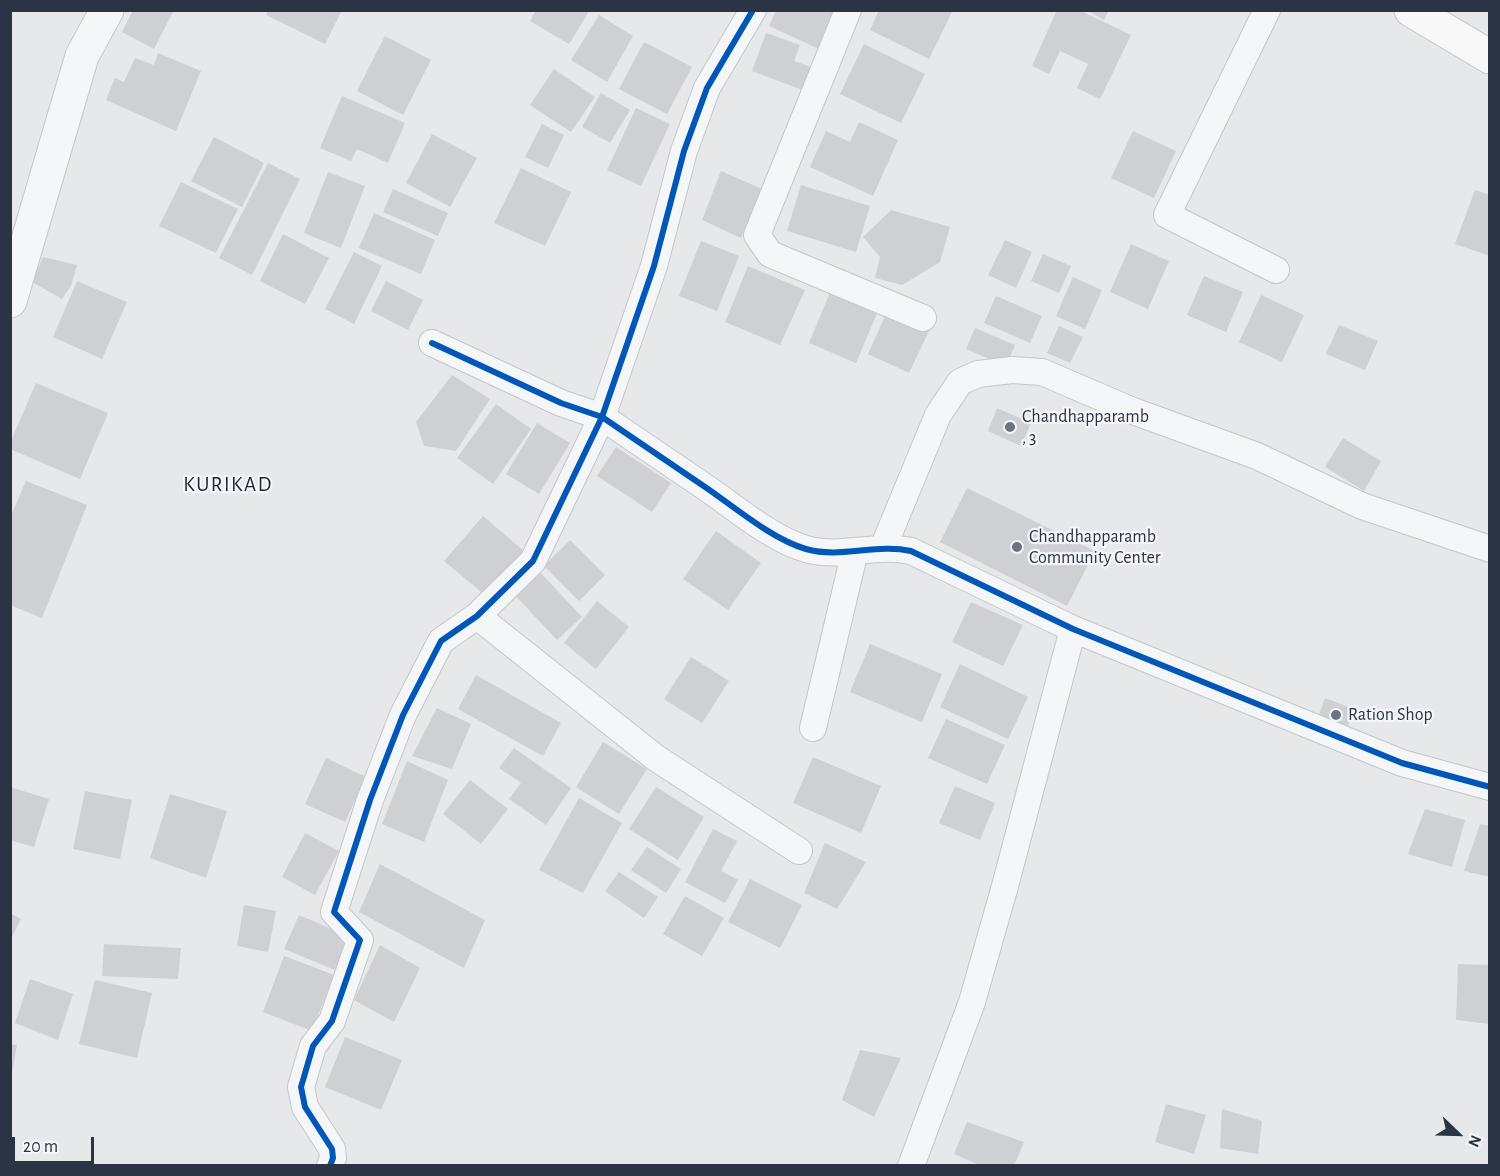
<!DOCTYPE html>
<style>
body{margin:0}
#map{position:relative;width:1500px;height:1176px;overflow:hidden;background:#e6e8ea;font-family:"Alegreya Sans",sans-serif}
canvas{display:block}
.frame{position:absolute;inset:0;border:12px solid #2b3445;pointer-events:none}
.north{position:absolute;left:1428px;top:1104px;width:60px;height:60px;-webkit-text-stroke:4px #f4f6f9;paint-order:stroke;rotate:113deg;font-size:16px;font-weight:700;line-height:24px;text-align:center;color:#2b3445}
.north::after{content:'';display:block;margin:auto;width:21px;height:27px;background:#2b3445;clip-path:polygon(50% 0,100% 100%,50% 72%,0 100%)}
.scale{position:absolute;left:12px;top:1137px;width:82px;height:27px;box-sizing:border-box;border:3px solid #2b3445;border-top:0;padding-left:8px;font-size:18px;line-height:21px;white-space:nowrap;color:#2b3445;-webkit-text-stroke:4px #f4f6f9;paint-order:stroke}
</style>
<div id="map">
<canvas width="1500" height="1176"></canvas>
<div class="frame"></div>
<div class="north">N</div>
<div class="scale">20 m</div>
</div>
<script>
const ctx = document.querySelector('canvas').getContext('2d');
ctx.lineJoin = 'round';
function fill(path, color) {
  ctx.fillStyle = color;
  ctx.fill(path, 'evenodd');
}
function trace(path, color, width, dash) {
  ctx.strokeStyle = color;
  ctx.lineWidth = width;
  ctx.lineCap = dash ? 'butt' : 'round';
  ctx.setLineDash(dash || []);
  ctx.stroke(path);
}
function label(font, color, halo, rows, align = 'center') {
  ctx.font = font + ' "Alegreya Sans",sans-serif';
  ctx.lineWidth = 4.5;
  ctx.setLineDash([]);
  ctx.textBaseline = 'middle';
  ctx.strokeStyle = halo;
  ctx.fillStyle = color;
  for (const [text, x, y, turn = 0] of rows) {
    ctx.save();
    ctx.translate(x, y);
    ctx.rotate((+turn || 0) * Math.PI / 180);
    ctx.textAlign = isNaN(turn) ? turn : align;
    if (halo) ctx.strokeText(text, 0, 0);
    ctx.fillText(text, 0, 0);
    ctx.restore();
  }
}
const building = new Path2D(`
 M133,10H174L154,49L122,32Z
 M268,10H342L325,44L266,15Z
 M536,10H584L588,13L569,44L530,21Z
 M776,10H836L819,49L769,26Z
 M879,10H953L929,59L870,30Z
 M1057,10H1079L1131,35L1100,99L1077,88L1088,64L1060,51L1049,74L1032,66Z
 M1087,10H1109L1104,20Z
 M599,15L633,36L607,82L571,60Z
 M766,33L800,45L794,61L814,68L805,91L752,71Z
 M385,36L431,60L403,115L357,91Z
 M644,42L692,67L667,114L619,89Z
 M864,44L925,74L901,123L840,94Z
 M158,53L201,71L176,131L106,100L115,78L124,82L135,58L154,65Z
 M554,69L595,97L571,132L530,105Z
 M601,93L630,110L610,143L582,127Z
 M342,96L405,123L388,163L357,149L351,161L320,148Z
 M636,108L670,124L641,186L607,170Z
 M859,122L898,140L873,196L810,167L826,131L850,142Z
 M542,124L564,135L548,168L525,157Z
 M1133,131L1176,151L1154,198L1111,178Z
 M432,134L477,158L450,207L406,183Z
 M214,137L264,163L242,207L191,181Z
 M268,163L300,179L252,275L219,258Z
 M521,168L571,192L545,246L494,223Z
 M721,171L762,189L741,238L702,220Z
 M328,172L365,186L341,248L304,233Z
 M181,182L238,209L216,253L159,226Z
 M801,185L870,206L856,252L787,231Z
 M393,189L448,213L438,236L383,212Z
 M1475,190L1490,195V256L1455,244Z
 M891,210L950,227L940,262L902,285L875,278L880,257L863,237Z
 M374,213L435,240L421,274L359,248Z
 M283,234L329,258L305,304L260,281Z
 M1005,240L1032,252L1016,288L988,275Z
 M701,241L739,256L717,311L679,296Z
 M1131,244L1169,261L1148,309L1110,292Z
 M354,252L382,266L354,324L325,309Z
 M1043,254L1071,266L1059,293L1031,281Z
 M43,257L77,265L71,286L62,299L32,282Z
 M748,266L805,290L780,345L725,322Z
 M1204,276L1243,292L1226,332L1187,315Z
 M1073,277L1102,290L1085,329L1056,316Z
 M77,281L127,302L102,359L53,337Z
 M386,281L423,300L408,330L371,311Z
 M831,290L879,309L856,363L809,343Z
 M1261,295L1304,315L1282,362L1239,342Z
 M996,296L1042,316L1030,343L984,323Z
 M886,314L929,331L909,373L868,354Z
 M1339,325L1378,341L1365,370L1326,354Z
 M1059,326L1083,337L1070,363L1047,353Z
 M975,328L1015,345L1006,366L966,349Z
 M452,375L490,399L456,451L424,446L416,422Z
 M36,383L108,413L80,479L10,449V443Z
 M496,404L531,429L493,484L457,458Z
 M997,408L1031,423L1021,446L988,431Z
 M537,423L570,443L539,494L506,474Z
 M1343,438L1381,461L1364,491L1325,467Z
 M616,447L671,483L652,512L597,476Z
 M26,481L87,505L42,618L10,605V518Z
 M967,488L1095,551L1067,606L940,542Z
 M483,516L524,551L486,596L444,561Z
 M716,531L761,563L728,610L683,579Z
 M570,540L605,575L579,601L544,566Z
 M538,570L582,617L557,640L514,594Z
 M597,601L629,627L596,669L564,643Z
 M971,602L1023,625L1003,666L952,642Z
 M870,644L942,674L922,722L850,692Z
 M691,657L729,681L702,723L664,699Z
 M960,664L1028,697L1008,739L940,707Z
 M476,675L561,723L543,756L458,709Z
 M1325,698L1354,709L1346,731L1317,720Z
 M437,708L471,724L452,769L412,756Z
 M946,719L1005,745L987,784L928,758Z
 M603,742L647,769L619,814L576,787Z
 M514,748L571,788L546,825L509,799L521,783L499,768Z
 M813,757L881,786L861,833L793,803Z
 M326,758L366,777L345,822L305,804Z
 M407,761L448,780L424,842L382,824Z
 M470,780L508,809L481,844L443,814Z
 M955,786L995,803L980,840L939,823Z
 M10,787L49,799L34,847L10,840Z
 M656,787L704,817L678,860L629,829Z
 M85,791L132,800L120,859L73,849Z
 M170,794L227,811L206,878L150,858Z
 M579,798L622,823L583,893L539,870Z
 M1425,809L1465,820L1452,867L1408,854Z
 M1480,824L1490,826V877L1464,871Z
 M713,829L737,841L721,871L738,880L725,903L685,882Z
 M305,833L339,851L315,895L282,877Z
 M825,843L866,862L837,909L804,893Z
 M647,847L681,869L666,893L631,870Z
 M380,864L485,920L464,968L359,912Z
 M619,872L658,897L644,918L605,891Z
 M750,879L802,905L780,948L728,922Z
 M685,896L724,918L702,956L663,934Z
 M244,905L276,911L268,952L237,946Z
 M10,913L21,919L10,941Z
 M299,915L350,937L335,970L284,949Z
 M104,944L181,948L178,979L102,976Z
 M380,945L420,968L394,1022L354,1000Z
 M284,956L334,975L312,1031L263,1012Z
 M1458,964L1490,965V1024L1456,1020Z
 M30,979L73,994L58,1040L15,1023Z
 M95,980L152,993L137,1058L79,1044Z
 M345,1037L402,1060L381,1110L325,1087Z
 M10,1044L17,1045L12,1073H10Z
 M860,1050L901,1058L874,1117L842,1100Z
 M1166,1104L1206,1115L1194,1154L1155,1142Z
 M1222,1109L1262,1121L1258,1154L1220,1148Z
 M967,1122L1024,1142L1014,1166H982L954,1154Z`);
const minor = new Path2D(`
 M753,10L707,88L684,151L654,266L602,417C637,441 673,465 708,489C737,509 772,539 806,549C841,559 876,543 911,551L1073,629L1402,763L1490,787
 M848,10L757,235L770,254L923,318
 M1267,10L1167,215L1276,270
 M883,548L938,415L960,382L978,374L1012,370L1042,372L1133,411L1257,456L1362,506L1490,549
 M477,616L656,758L799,851
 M813,728L855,551
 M330,1166L333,1158L332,1149L305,1107L301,1087L313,1046L332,1021L360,940L334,912L370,800L403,715L441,641L477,616L533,561L602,417L561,403L432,343
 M911,1166L972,1002L1005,886L1073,629`);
const tertiary = new Path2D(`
 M10,301L82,56L107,10`);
const secondary = new Path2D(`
 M1411,10L1490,57`);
const cycleway = new Path2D(`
 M753,10L707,88L684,151L654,266L602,417C637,441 673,465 708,489C737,509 772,539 806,549C841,559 876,543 911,551L1073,629L1402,763L1490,787
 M330,1166L333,1158L332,1149L305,1107L301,1087L313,1046L332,1021L360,940L334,912L370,800L403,715L441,641L477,616L533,561L602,417L561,403L432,343`);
const markers = [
 [1010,427,6,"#6c737f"],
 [1017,547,6,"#6c737f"],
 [1336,715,6,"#6c737f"]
];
const poiNames = [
 ["Chandhapparamb",1022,417],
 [", 3",1022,438],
 ["Chandhapparamb",1029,537],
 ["Community Center",1029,558],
 ["Ration Shop",1348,715]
];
const quarterNames = [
 ["KURIKAD",228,485]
];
fill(building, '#ced0d3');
trace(minor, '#c4c6c8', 28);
trace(tertiary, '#c4c6c8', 35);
trace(secondary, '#c4c6c8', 35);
trace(minor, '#f5f6f7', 26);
trace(tertiary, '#f5f6f7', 33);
trace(secondary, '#f8f8f8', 33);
trace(cycleway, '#0057b8', 6);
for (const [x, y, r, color] of markers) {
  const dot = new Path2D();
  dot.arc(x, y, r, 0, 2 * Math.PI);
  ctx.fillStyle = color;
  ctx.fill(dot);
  trace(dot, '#f4f6f9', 2);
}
label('18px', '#2b3445', '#f4f6f9', poiNames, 'left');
ctx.letterSpacing = '1.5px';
label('21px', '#1d2536', '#f4f6f9', quarterNames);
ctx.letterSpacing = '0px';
</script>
